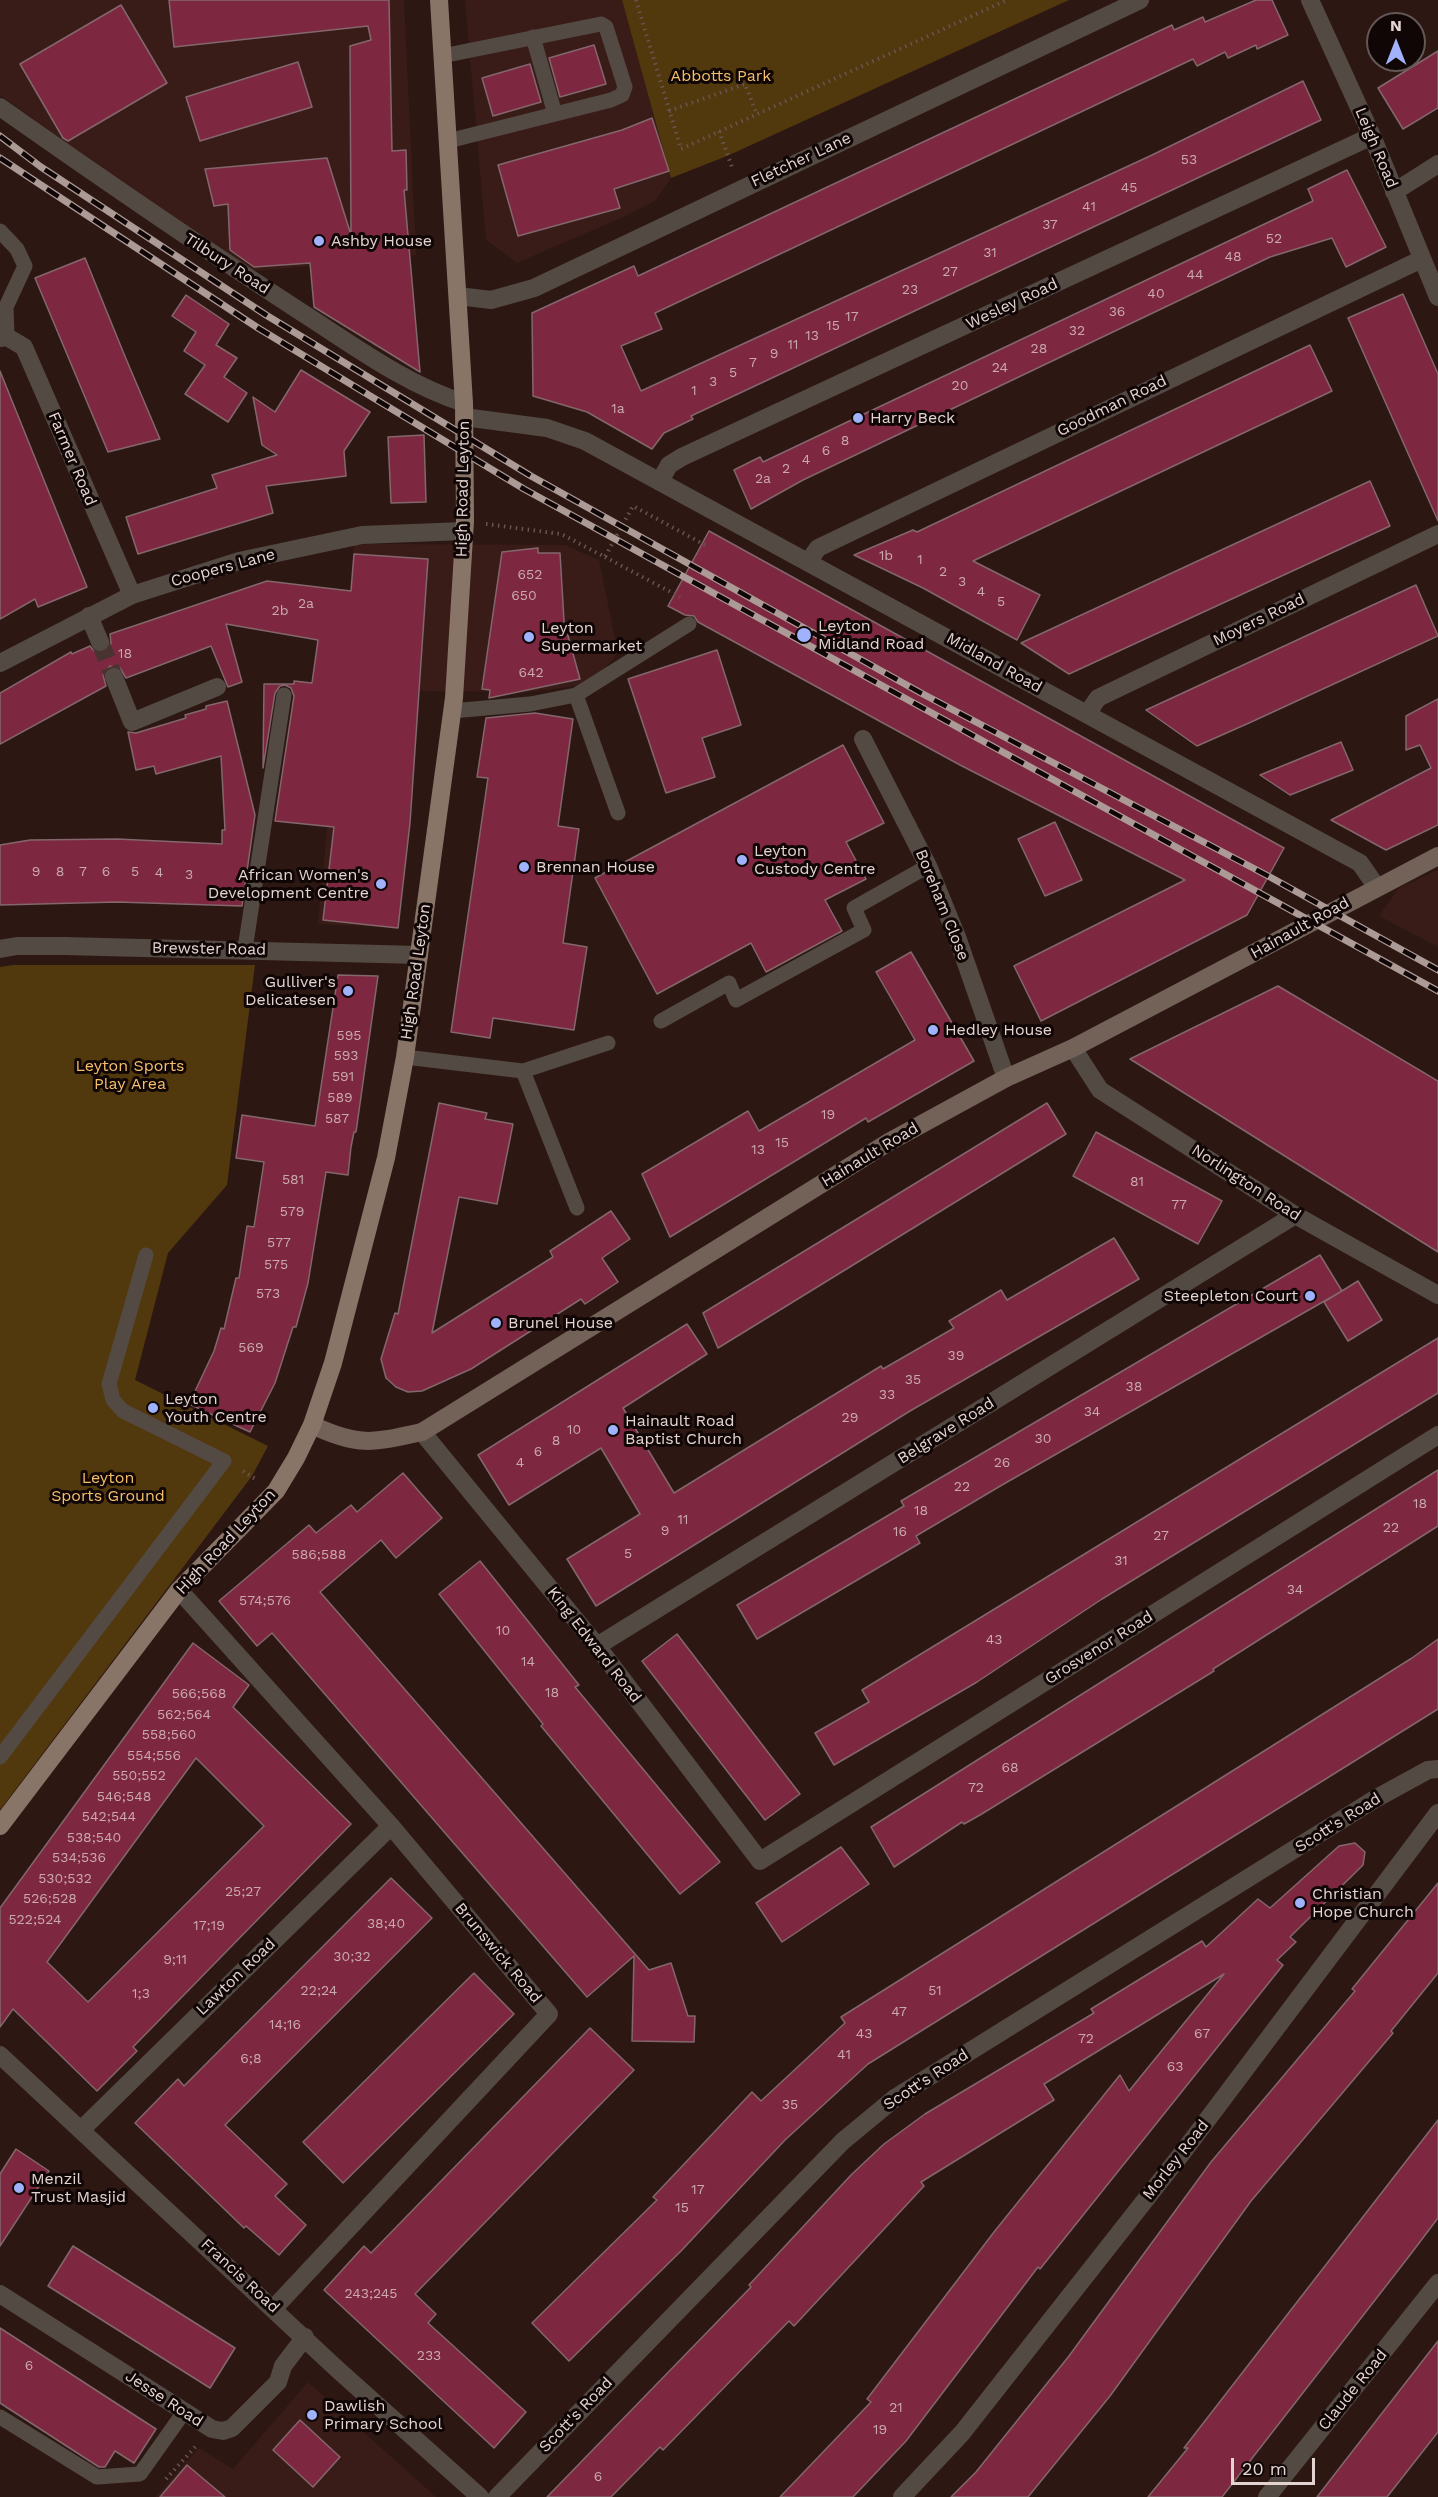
<!DOCTYPE html>
<style>
body{margin:0}
#map{position:relative;width:1438px;height:2497px;overflow:hidden;background:#2d1713;font-family:"Work Sans",sans-serif}
canvas{display:block}
.north{position:absolute;left:1366px;top:12px;width:60px;height:60px;box-sizing:border-box;background:#0f0605;border:2px solid #645857;border-radius:50%;rotate:0deg;font-size:16px;font-weight:700;line-height:24px;text-align:center;color:#e4d4d1}
.north::after{content:'';display:block;margin:auto;width:21px;height:27px;background:#a1b2fd;clip-path:polygon(50% 0,100% 100%,50% 72%,0 100%)}
.scale{position:absolute;left:1231px;top:2458px;width:84px;height:27px;box-sizing:border-box;border:3px solid #e4d4d1;border-top:0;padding-left:8px;font-size:18px;line-height:21px;white-space:nowrap;color:#e4d4d1;-webkit-text-stroke:4px #0f0605;paint-order:stroke}
</style>
<div id="map">
<canvas width="1438" height="2497"></canvas>
<div class="north">N</div>
<div class="scale">20 m</div>
</div>
<script>
const ctx = document.querySelector('canvas').getContext('2d');
ctx.lineJoin = 'round';
function fill(path, color) {
  ctx.fillStyle = color;
  ctx.fill(path, 'evenodd');
}
function trace(path, color, width, dash) {
  ctx.strokeStyle = color;
  ctx.lineWidth = width;
  ctx.lineCap = dash ? 'butt' : 'round';
  ctx.setLineDash(dash || []);
  ctx.stroke(path);
}
function label(font, color, halo, rows, align = 'center') {
  ctx.font = font + ' "Work Sans",sans-serif';
  ctx.lineWidth = 6;
  ctx.setLineDash([]);
  ctx.textBaseline = 'middle';
  ctx.strokeStyle = halo;
  ctx.fillStyle = color;
  for (const [text, x, y, turn = 0] of rows) {
    ctx.save();
    ctx.translate(x, y);
    ctx.rotate((+turn || 0) * Math.PI / 180);
    ctx.textAlign = isNaN(turn) ? turn : align;
    if (halo) ctx.strokeText(text, 0, 0);
    ctx.fillText(text, 0, 0);
    ctx.restore();
  }
}
const built = new Path2D(`
 M0,0H404L416,255L249,272L0,95Z
 M465,0H622L671,178L655,201L623,217L517,263L486,240Z
 M354,544L565,545L599,560L618,653L592,684L528,692L419,691L410,816L398,928L318,924Z
 M1438,870V947L1379,916L1399,888Z
 M308,2382L436,2497H155L199,2448L233,2469Z`);
const green = new Path2D(`
 M622,0H1069L727,156L671,178Z
 M13,965H255L227,1185L168,1253L135,1380L268,1446L252,1476L0,1810V967Z`);
const building = new Path2D(`
 M169,0H389L392,151L406,150L407,190H404L420,372L314,307L310,263L254,267L230,250L228,204L214,206L205,169L327,158L351,235L350,46L371,40L368,26L174,47Z
 M1256,0H1272L1288,35L1257,49L1256,45L1228,58L1225,52L1197,66L1193,59L655,313L662,329L621,346L641,391L1150,156L1303,81L1321,120L691,416L693,419L664,433L652,449L587,412L533,396L532,313L634,266L638,276L1172,25L1174,30L1203,17L1205,22Z
 M121,5L167,83L68,141L63,138L20,64Z
 M594,45L606,84L560,97L549,58Z
 M1438,51V108L1403,129L1378,88Z
 M298,62L312,107L200,141L186,97Z
 M530,64L541,102L493,116L482,78Z
 M652,118L669,171L614,189L620,208L518,236L498,165L622,130Z
 M1347,170L1386,247L1346,267L1332,238L1270,257L803,480L751,509L734,470L760,457L763,462L1313,201L1308,189Z
 M85,258L124,354L160,439L108,452L35,278Z
 M1403,294L1438,374V521L1348,318Z
 M186,295L229,324L216,345L237,358L224,377L247,393L228,422L185,394L205,365L184,351L196,332L172,316Z
 M1310,345L1332,391L973,561L1040,595L1017,640L923,588L854,555L913,530L917,532Z
 M301,370L370,412L344,451L346,476L266,486L273,513L138,554L126,517L217,488L212,475L277,455L262,445L253,397L275,412Z
 M0,371L87,587L38,607L35,599L0,619Z
 M424,435L426,502L391,503L388,437Z
 M1370,481L1390,526L1069,674L1021,643Z
 M709,531L1284,848L1247,915L1041,1021L1014,966L1185,880L960,765L698,622L694,616L685,615L668,606Z
 M538,548V553H560L564,621L580,679L489,698L490,690L482,689L502,552Z
 M354,554L428,559L410,823L398,928L323,920L334,827L275,821L294,696L291,688L285,685L280,686L275,693L263,768L264,684H294V681L312,683L318,640L226,624L242,682L228,687L211,646L126,678L120,668L110,666L103,675L106,686L0,744V693L71,652L72,654L90,646L94,651L104,653L111,644L110,634L267,581L351,591Z
 M1416,585L1438,636L1249,723L1197,746L1146,710Z
 M717,650L741,725L702,738L715,777L666,793L628,679Z
 M1438,699V825L1386,850L1331,820L1431,768L1420,745L1406,750V716Z
 M227,701L255,815L242,906L117,902L0,905V845L30,840L117,839L222,844V830H225L221,756L156,774L154,766L136,770L128,732L136,733L186,718L185,715L206,709V706Z
 M535,713L573,719L558,826L579,829L563,943L587,947L574,1030L493,1018L490,1038L451,1032L488,778L477,777L486,718Z
 M1341,742L1353,770L1290,795L1260,775Z
 M843,745L884,823L846,842L866,879L825,900L842,931L766,972L751,943L657,994L595,878Z
 M1055,822L1082,880L1045,896L1018,839Z
 M911,952L974,1061L868,1122L866,1118L670,1237L642,1174L748,1111L759,1131L915,1040L876,972Z
 M338,975L378,976L356,1132H354L351,1147L348,1175L326,1172L308,1283L296,1327H293L275,1383L250,1432L189,1404L214,1351L221,1328L224,1329L236,1278H239L247,1226L254,1227L264,1162L236,1158L242,1115L315,1126Z
 M1278,986L1438,1081V1252L1130,1059Z
 M439,1103L487,1113L485,1119L513,1124L497,1204L459,1197L432,1333L553,1257L550,1251L611,1211L630,1239L602,1258L618,1282L585,1304L581,1299L471,1369L422,1391L408,1392L396,1387L386,1378L381,1359L395,1313L398,1314Z
 M1047,1103L1066,1134L718,1348L703,1313Z
 M1096,1132L1222,1201L1198,1244L1073,1176Z
 M1114,1238L1139,1279L910,1411L596,1606L567,1559L640,1514L601,1448L509,1505L478,1455L687,1324L707,1354L623,1408L674,1493L881,1366L883,1369L954,1328L949,1321L1001,1290L1007,1300Z
 M1320,1255L1342,1291L1002,1485L916,1536L920,1543L757,1639L737,1605L904,1506L901,1501Z
 M1358,1281L1382,1320L1348,1341L1324,1302Z
 M1438,1338V1393L1102,1599L977,1682L834,1765L815,1733L869,1702L862,1690Z
 M1438,1470V1526L1213,1669L1214,1671L980,1815L964,1824L962,1822L894,1867L871,1827Z
 M403,1473L442,1518L396,1558L381,1540L320,1592L649,1970L671,1963L688,2016H695L694,2042L632,2041L634,1956L587,1997L272,1633L257,1646L219,1601L309,1525L316,1533L351,1505L357,1512Z
 M480,1561L579,1685L575,1687L720,1862L680,1894L541,1726L543,1724L439,1594Z
 M677,1634L800,1794L765,1820L642,1661Z
 M1438,1639V1709L868,2064L785,2140L681,2251L569,2361L532,2323L657,2200L653,2197L752,2092L761,2101L845,2023L841,2017L1412,1658Z
 M193,1643L249,1685L233,1707L351,1824L133,2047L137,2051L97,2091L13,2009L0,2027V1908ZM196,1758L264,1826L88,2002L47,1962Z
 M1355,1843L1365,1852L1363,1865L1290,1937L1296,1942L1277,1960L1283,1965L1040,2269L1038,2267L906,2441L853,2497H780L871,2402L867,2399L994,2232L1120,2075L1129,2091L1224,1974L1044,2084L1054,2100L921,2182L924,2186L794,2326L789,2321L663,2450L660,2447L611,2497H547L751,2287L749,2285L851,2175L884,2144L925,2114L1094,2013L1091,2009L1202,1941L1206,1947L1258,1899L1270,1908L1339,1846Z
 M841,1847L869,1884L782,1942L756,1903Z
 M391,1878L432,1918L225,2125L287,2184L275,2196L306,2225L279,2255L246,2226L244,2228L135,2123L178,2079L184,2086Z
 M1438,1883V1973L1391,2031L1393,2033L1251,2201L1110,2396L1028,2497H951L976,2472L1069,2356L1211,2162L1355,1991L1352,1989Z
 M474,1973L514,2014L343,2183L303,2142Z
 M590,2028L634,2070L415,2294L436,2314L428,2323L526,2412L494,2448L324,2290L364,2246L371,2253Z
 M1438,2120V2218L1410,2255L1222,2497H1148L1188,2448H1184Z
 M16,2149L49,2171L0,2246V2174Z
 M73,2246L235,2348L210,2388L48,2286Z
 M0,2328L156,2429L134,2463L115,2451L105,2467H99L0,2403Z
 M1438,2341V2432L1387,2497H1317Z
 M300,2420L340,2457L313,2487L273,2450Z
 M187,2465L225,2497H160Z`);
const streetTunnel = new Path2D(`
 M100,642L114,677`);
const path = new Path2D(`
 M636,0L681,149L1007,0
 M669,111L745,84L757,115
 M719,131L733,170
 M486,524L561,534L605,557L633,506L707,546
 M605,557L680,597
 M243,1471L257,1480
 M166,2479L197,2445`);
const lane = new Path2D(`
 M533,37L555,114
 M442,56L601,24L606,27L625,87L622,95L611,100L448,141
 M0,231L17,249L25,266L6,307L7,337
 M576,695L618,813
 M452,711L530,704L576,695L689,624
 M245,949L284,695
 M661,1021L729,983L736,1000L864,930L854,908L928,866
 M405,1057L523,1071L608,1043
 M523,1071L577,1208
 M0,1757L224,1461L123,1411L113,1400L109,1384L146,1255
 M0,2417L97,2477L140,2474L184,2412`);
const street = new Path2D(`
 M1310,0L1372,136L1438,297
 M0,107C98,176 197,244 298,310C350,343 404,384 464,403
 M1394,192L1438,164
 M458,296L491,300L534,288L1140,0
 M0,338L7,337L24,347L132,595
 M464,417L547,428L585,441L1360,863L1376,886
 M660,481L669,465L682,457L1372,136
 M808,562L818,548L1422,259
 M89,616L100,642
 M0,663L132,595L239,561L362,535L464,531
 M114,677L132,722L217,687
 M1087,714L1098,698L1438,534
 M863,739L928,866L957,937L1006,1078
 M0,949L17,946H64L419,955
 M1073,1048L1100,1090L1295,1215L1438,1295
 M422,1432L597,1646L760,1861L1438,1435
 M179,1590L391,1826L549,2014L274,2308
 M597,1646L1295,1215
 M0,2055L337,2369L480,2497
 M82,2129L391,1826
 M0,2294L212,2429L223,2431L232,2428L278,2382L283,2366L305,2337
 M497,2497L843,2141L895,2098L1375,1799L1428,1770L1438,1769
 M902,2497L962,2433L1183,2152L1438,1813
 M1267,2497L1438,2283`);
const secondary = new Path2D(`
 M312,1425C359,1447 373,1443 422,1432L889,1142L1006,1078L1073,1048L1438,856`);
const primary = new Path2D(`
 M0,1826L179,1590L276,1491L296,1458L312,1425L333,1363L386,1158L405,1057L454,698L465,521L464,403L439,0`);
const rail = new Path2D(`
 M0,136L41,167L266,315L531,476L921,693L1270,877L1438,970
 M0,158L258,328L524,489L1438,991`);
const markers = [
 [319,241,6,"#a1b2fd"],
 [858,418,6,"#a1b2fd"],
 [804,635,8,"#a1b2fd"],
 [529,637,6,"#a1b2fd"],
 [742,860,6,"#a1b2fd"],
 [524,867,6,"#a1b2fd"],
 [381,884,6,"#a1b2fd"],
 [348,991,6,"#a1b2fd"],
 [933,1030,6,"#a1b2fd"],
 [1310,1296,6,"#a1b2fd"],
 [496,1323,6,"#a1b2fd"],
 [153,1408,6,"#a1b2fd"],
 [613,1430,6,"#a1b2fd"],
 [1300,1903,6,"#a1b2fd"],
 [19,2188,6,"#a1b2fd"],
 [312,2415,6,"#a1b2fd"]
];
const numberNames = [
 ["53",1189,160],
 ["45",1129,188],
 ["41",1089,207],
 ["37",1050,225],
 ["52",1274,239],
 ["31",990,253],
 ["48",1233,257],
 ["27",950,272],
 ["44",1195,275],
 ["23",910,290],
 ["40",1156,294],
 ["36",1117,312],
 ["17",852,317],
 ["15",833,326],
 ["32",1077,331],
 ["13",812,336],
 ["11",793,345],
 ["28",1039,349],
 ["9",774,354],
 ["7",753,363],
 ["24",1000,368],
 ["5",733,373],
 ["3",713,382],
 ["20",960,386],
 ["1",694,391],
 ["1a",618,409],
 ["8",845,441],
 ["6",826,451],
 ["4",806,460],
 ["2",786,469],
 ["2a",763,479],
 ["1b",886,556],
 ["1",920,560],
 ["2",943,572],
 ["652",530,575],
 ["3",962,582],
 ["4",981,592],
 ["650",524,596],
 ["5",1001,602],
 ["2a",306,604],
 ["2b",280,611],
 ["18",125,654],
 ["642",531,673],
 ["9",36,872],
 ["8",60,872],
 ["7",83,872],
 ["6",106,872],
 ["5",135,872],
 ["4",159,873],
 ["3",189,875],
 ["595",349,1036],
 ["593",346,1056],
 ["591",343,1077],
 ["589",340,1098],
 ["19",828,1115],
 ["587",337,1119],
 ["15",782,1143],
 ["13",758,1150],
 ["581",293,1180],
 ["81",1137,1182],
 ["77",1179,1205],
 ["579",292,1212],
 ["577",279,1243],
 ["575",276,1265],
 ["573",268,1294],
 ["569",251,1348],
 ["39",956,1356],
 ["35",913,1380],
 ["38",1134,1387],
 ["33",887,1395],
 ["34",1092,1412],
 ["29",850,1418],
 ["10",574,1430],
 ["30",1043,1439],
 ["8",556,1441],
 ["6",538,1452],
 ["4",520,1463],
 ["26",1002,1463],
 ["22",962,1487],
 ["18",1420,1504],
 ["18",921,1511],
 ["11",683,1520],
 ["22",1391,1528],
 ["9",665,1531],
 ["16",900,1532],
 ["27",1161,1536],
 ["5",628,1554],
 ["586;588",319,1555],
 ["31",1121,1561],
 ["34",1295,1590],
 ["574;576",265,1601],
 ["10",503,1631],
 ["43",994,1640],
 ["14",528,1662],
 ["18",552,1693],
 ["566;568",199,1694],
 ["562;564",184,1715],
 ["558;560",169,1735],
 ["554;556",154,1756],
 ["68",1010,1768],
 ["550;552",139,1776],
 ["72",976,1788],
 ["546;548",124,1797],
 ["542;544",109,1817],
 ["538;540",94,1838],
 ["534;536",79,1858],
 ["530;532",65,1879],
 ["25;27",243,1892],
 ["526;528",50,1899],
 ["522;524",35,1920],
 ["38;40",386,1924],
 ["17;19",209,1926],
 ["30;32",352,1957],
 ["9;11",175,1960],
 ["22;24",319,1991],
 ["51",935,1991],
 ["1;3",141,1994],
 ["47",899,2012],
 ["14;16",285,2025],
 ["43",864,2034],
 ["67",1202,2034],
 ["72",1086,2039],
 ["41",844,2055],
 ["6;8",251,2059],
 ["63",1175,2067],
 ["35",790,2105],
 ["17",698,2190],
 ["15",682,2208],
 ["243;245",371,2294],
 ["233",429,2356],
 ["6",29,2366],
 ["21",896,2408],
 ["19",880,2430],
 ["6",598,2477]
];
const parkNames = [
 ["Abbotts Park",721,76],
 ["Leyton Sports",130,1066],
 ["Play Area",130,1084],
 ["Leyton",108,1478],
 ["Sports Ground",108,1496]
];
const streetNames = [
 ["Leigh Road",1376,148,67],
 ["Fletcher Lane",801,160,-25],
 ["Tilbury Road",227,264,33],
 ["Wesley Road",1012,304,-25],
 ["Goodman Road",1112,406,-26],
 ["Farmer Road",72,459,67],
 ["High Road Leyton",463,489,-89],
 ["Coopers Lane",223,568,-15],
 ["Moyers Road",1259,620,-26],
 ["Midland Road",994,663,29],
 ["Boreham Close",942,905,68],
 ["Hainault Road",1300,928,-29],
 ["Brewster Road",209,949,1],
 ["High Road Leyton",416,972,-82],
 ["Hainault Road",870,1155,-31],
 ["Norlington Road",1246,1183,33],
 ["Belgrave Road",946,1431,-32],
 ["High Road Leyton",226,1542,-47],
 ["King Edward Road",594,1645,52],
 ["Grosvenor Road",1099,1648,-32],
 ["Scott's Road",1338,1823,-32],
 ["Brunswick Road",498,1953,50],
 ["Lawton Road",236,1977,-44],
 ["Scott's Road",926,2080,-33],
 ["Morley Road",1176,2160,-52],
 ["Francis Road",240,2276,43],
 ["Claude Road",1353,2390,-51],
 ["Jesse Road",164,2399,33],
 ["Scott's Road",576,2415,-46]
];
const poiNames = [
 ["Ashby House",331,241],
 ["Harry Beck",870,418],
 ["Leyton",818,626],
 ["Midland Road",818,644],
 ["Leyton",541,628],
 ["Supermarket",541,646],
 ["Leyton",754,851],
 ["Custody Centre",754,869],
 ["Brennan House",536,867],
 ["African Women's",369,875,"right"],
 ["Development Centre",369,893,"right"],
 ["Gulliver's",336,982,"right"],
 ["Delicatesen",336,1000,"right"],
 ["Hedley House",945,1030],
 ["Steepleton Court",1298,1296,"right"],
 ["Brunel House",508,1323],
 ["Leyton",165,1399],
 ["Youth Centre",165,1417],
 ["Hainault Road",625,1421],
 ["Baptist Church",625,1439],
 ["Christian",1312,1894],
 ["Hope Church",1312,1912],
 ["Menzil",31,2179],
 ["Trust Masjid",31,2197],
 ["Dawlish",324,2406],
 ["Primary School",324,2424]
];
fill(built, '#391c18');
fill(green, '#51380d');
fill(building, '#7d2840');
trace(building, '#83676c', 1.5);
trace(streetTunnel, '#483330', 18, [18, 9]);
trace(path, '#695451', 4, [1.5, 4.5]);
trace(lane, '#544a44', 15);
trace(street, '#544a44', 18);
trace(secondary, '#726258', 18);
trace(primary, '#897568', 18);
trace(rail, '#ac9a97', 7);
trace(rail, '#0f0605', 4.5, [14]);
for (const [x, y, r, color] of markers) {
  const dot = new Path2D();
  dot.arc(x, y, r, 0, 2 * Math.PI);
  ctx.fillStyle = color;
  ctx.fill(dot);
  trace(dot, '#0f0605', 2);
}
label('14px', '#caa9ad', null, numberNames);
label('16px', '#f6bf6c', '#0f0605', parkNames);
label('16px', '#e4d4d1', '#0f0605', streetNames);
label('16px', '#e4d4d1', '#0f0605', poiNames, 'left');
</script>
